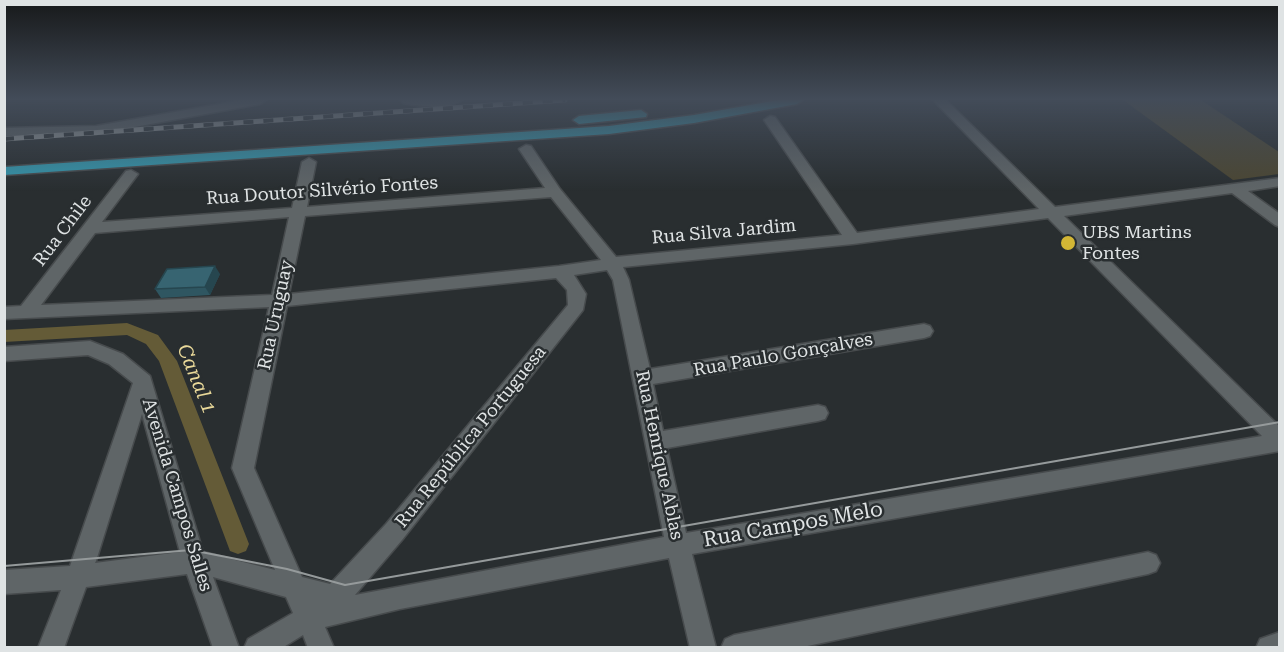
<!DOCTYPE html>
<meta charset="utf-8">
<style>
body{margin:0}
#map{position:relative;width:1284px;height:652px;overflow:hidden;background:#292e30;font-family:"Roboto Serif",serif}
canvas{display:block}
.frame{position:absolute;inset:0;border:6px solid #dfe3e4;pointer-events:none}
</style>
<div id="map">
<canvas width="1284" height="652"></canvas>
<div class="frame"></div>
</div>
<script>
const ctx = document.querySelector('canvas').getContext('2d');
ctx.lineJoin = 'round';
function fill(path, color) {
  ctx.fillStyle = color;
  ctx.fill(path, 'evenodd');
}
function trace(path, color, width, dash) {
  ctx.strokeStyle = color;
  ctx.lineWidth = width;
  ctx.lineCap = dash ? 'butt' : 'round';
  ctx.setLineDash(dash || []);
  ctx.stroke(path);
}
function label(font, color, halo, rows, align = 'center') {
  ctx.font = font + ' "Roboto Serif",serif';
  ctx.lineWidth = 5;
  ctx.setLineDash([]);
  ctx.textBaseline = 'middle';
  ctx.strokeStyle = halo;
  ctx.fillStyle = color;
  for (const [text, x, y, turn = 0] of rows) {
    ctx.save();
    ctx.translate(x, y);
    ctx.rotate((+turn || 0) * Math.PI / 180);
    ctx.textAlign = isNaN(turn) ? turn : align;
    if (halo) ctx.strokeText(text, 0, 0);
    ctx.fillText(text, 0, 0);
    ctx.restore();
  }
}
const green = new Path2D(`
 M1123,100H1201L1279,152V174L1233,180Z`);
const canal = new Path2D(`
 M127,323L158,335L177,361L249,544L246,551L238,554L230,551L159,361L146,344L127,335L4,342V330Z`);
const minor = new Path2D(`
 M242,100H266L260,104L96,134L4,136V128L96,126Z
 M401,100H462C450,110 418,106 403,103Z
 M933,100H946L1055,207L1280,178V186L1248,191L1280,214V227L1275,225L1232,193L1064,216L1280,427V451L692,554L716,648H690L669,558L400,609L325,627L334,648H308L303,635L282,648H244L248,639L293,613L286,597L213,577L239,648H213L187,574L86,587L64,648H38L61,590L4,594V570L70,566L133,383L109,364L88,355L4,361V347L90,341L123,354L150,376L203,552L275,570L232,468L269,307L4,319V307L21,306L126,171L131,170L138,174L102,222L292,208L302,162L309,158L316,162L307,207L545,188L519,149L526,145L531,146L560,189L616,257L842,235L764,120L770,116L775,117L857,233L1039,209ZM551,197L601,260L559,266L289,294L305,216ZM289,217L272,295L41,305L95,233ZM1048,218L1262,436L686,533L667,448L818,421L825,419L828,413L825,407L818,405L663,431L653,384L924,338L930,336L933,331L930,326L924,324L650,369L629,280L623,267L853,244ZM607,270L613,280L664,537L355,595L402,540L583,310L586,294L574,275ZM556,278L567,290L568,305L386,524L330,584L302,577L254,468L287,306ZM142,414L180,552L95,563L96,561Z
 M1148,552L1156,555L1160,563L1156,571L1148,574L798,648H721L725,639L734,635Z
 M1280,632V648H1256L1260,639Z`);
const major = new Path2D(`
 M778,100H803L797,104L694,123L609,134L4,175V167L609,126L694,115Z
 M641,110L647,114L646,117L579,124L573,120L579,116Z`);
const tram = new Path2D(`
 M4,566L191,550L287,569L345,585L1280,422`);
const rail = new Path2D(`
 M4,139L565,100`);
const wall = new Path2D(`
 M220,274L210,295L161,298L155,289Z`);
const shadedWall = new Path2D(`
 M215,266L220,274L210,295L205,287Z`);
const building = new Path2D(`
 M215,266L205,287L155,289L167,269Z`);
const markers = [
 [1068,243,8,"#d3b635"]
];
const streetNames = [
 ["Rua Doutor Silvério Fontes",322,191,-4],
 ["Rua Chile",63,231,-53],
 ["Rua Silva Jardim",724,232,-5],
 ["Rua Uruguay",276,315,-78],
 ["Rua Paulo Gonçalves",783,355,-10],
 ["Rua República Portuguesa",471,437,-51],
 ["Rua Henrique Ablas",659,455,78],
 ["Avenida Campos Salles",177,495,73]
];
const poiNames = [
 ["UBS Martins",1082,233],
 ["Fontes",1082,254]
];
const waterNames = [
 ["Canal 1",196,379,68]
];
const nearStreetnames = [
 ["Rua Campos Melo",793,525,-10]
];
fill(green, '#4b4631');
fill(canal, '#645b37');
trace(minor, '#474b4d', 3);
trace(major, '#474b4d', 3);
fill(minor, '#5f6567');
fill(major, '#3498ae');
trace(tram, '#959a9b', 2);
trace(rail, '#959a9b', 5);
trace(rail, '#292e30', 4, [10]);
fill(wall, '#2f5661');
fill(shadedWall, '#26464f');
fill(building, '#376471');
trace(building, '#26464f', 1.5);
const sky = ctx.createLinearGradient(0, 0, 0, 191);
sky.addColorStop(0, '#17191a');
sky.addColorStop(0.52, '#434c59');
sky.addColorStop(1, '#434c5900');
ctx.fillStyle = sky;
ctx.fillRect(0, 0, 1284, 191);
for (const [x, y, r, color] of markers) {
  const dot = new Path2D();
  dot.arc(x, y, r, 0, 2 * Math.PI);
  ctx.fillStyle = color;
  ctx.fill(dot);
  trace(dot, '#292e30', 2);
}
label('18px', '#dfe3e4', '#292e30', streetNames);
label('18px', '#dfe3e4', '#292e30', poiNames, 'left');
label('italic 20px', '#e8d899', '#292e30', waterNames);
label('21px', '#dfe3e4', '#292e30', nearStreetnames);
</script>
